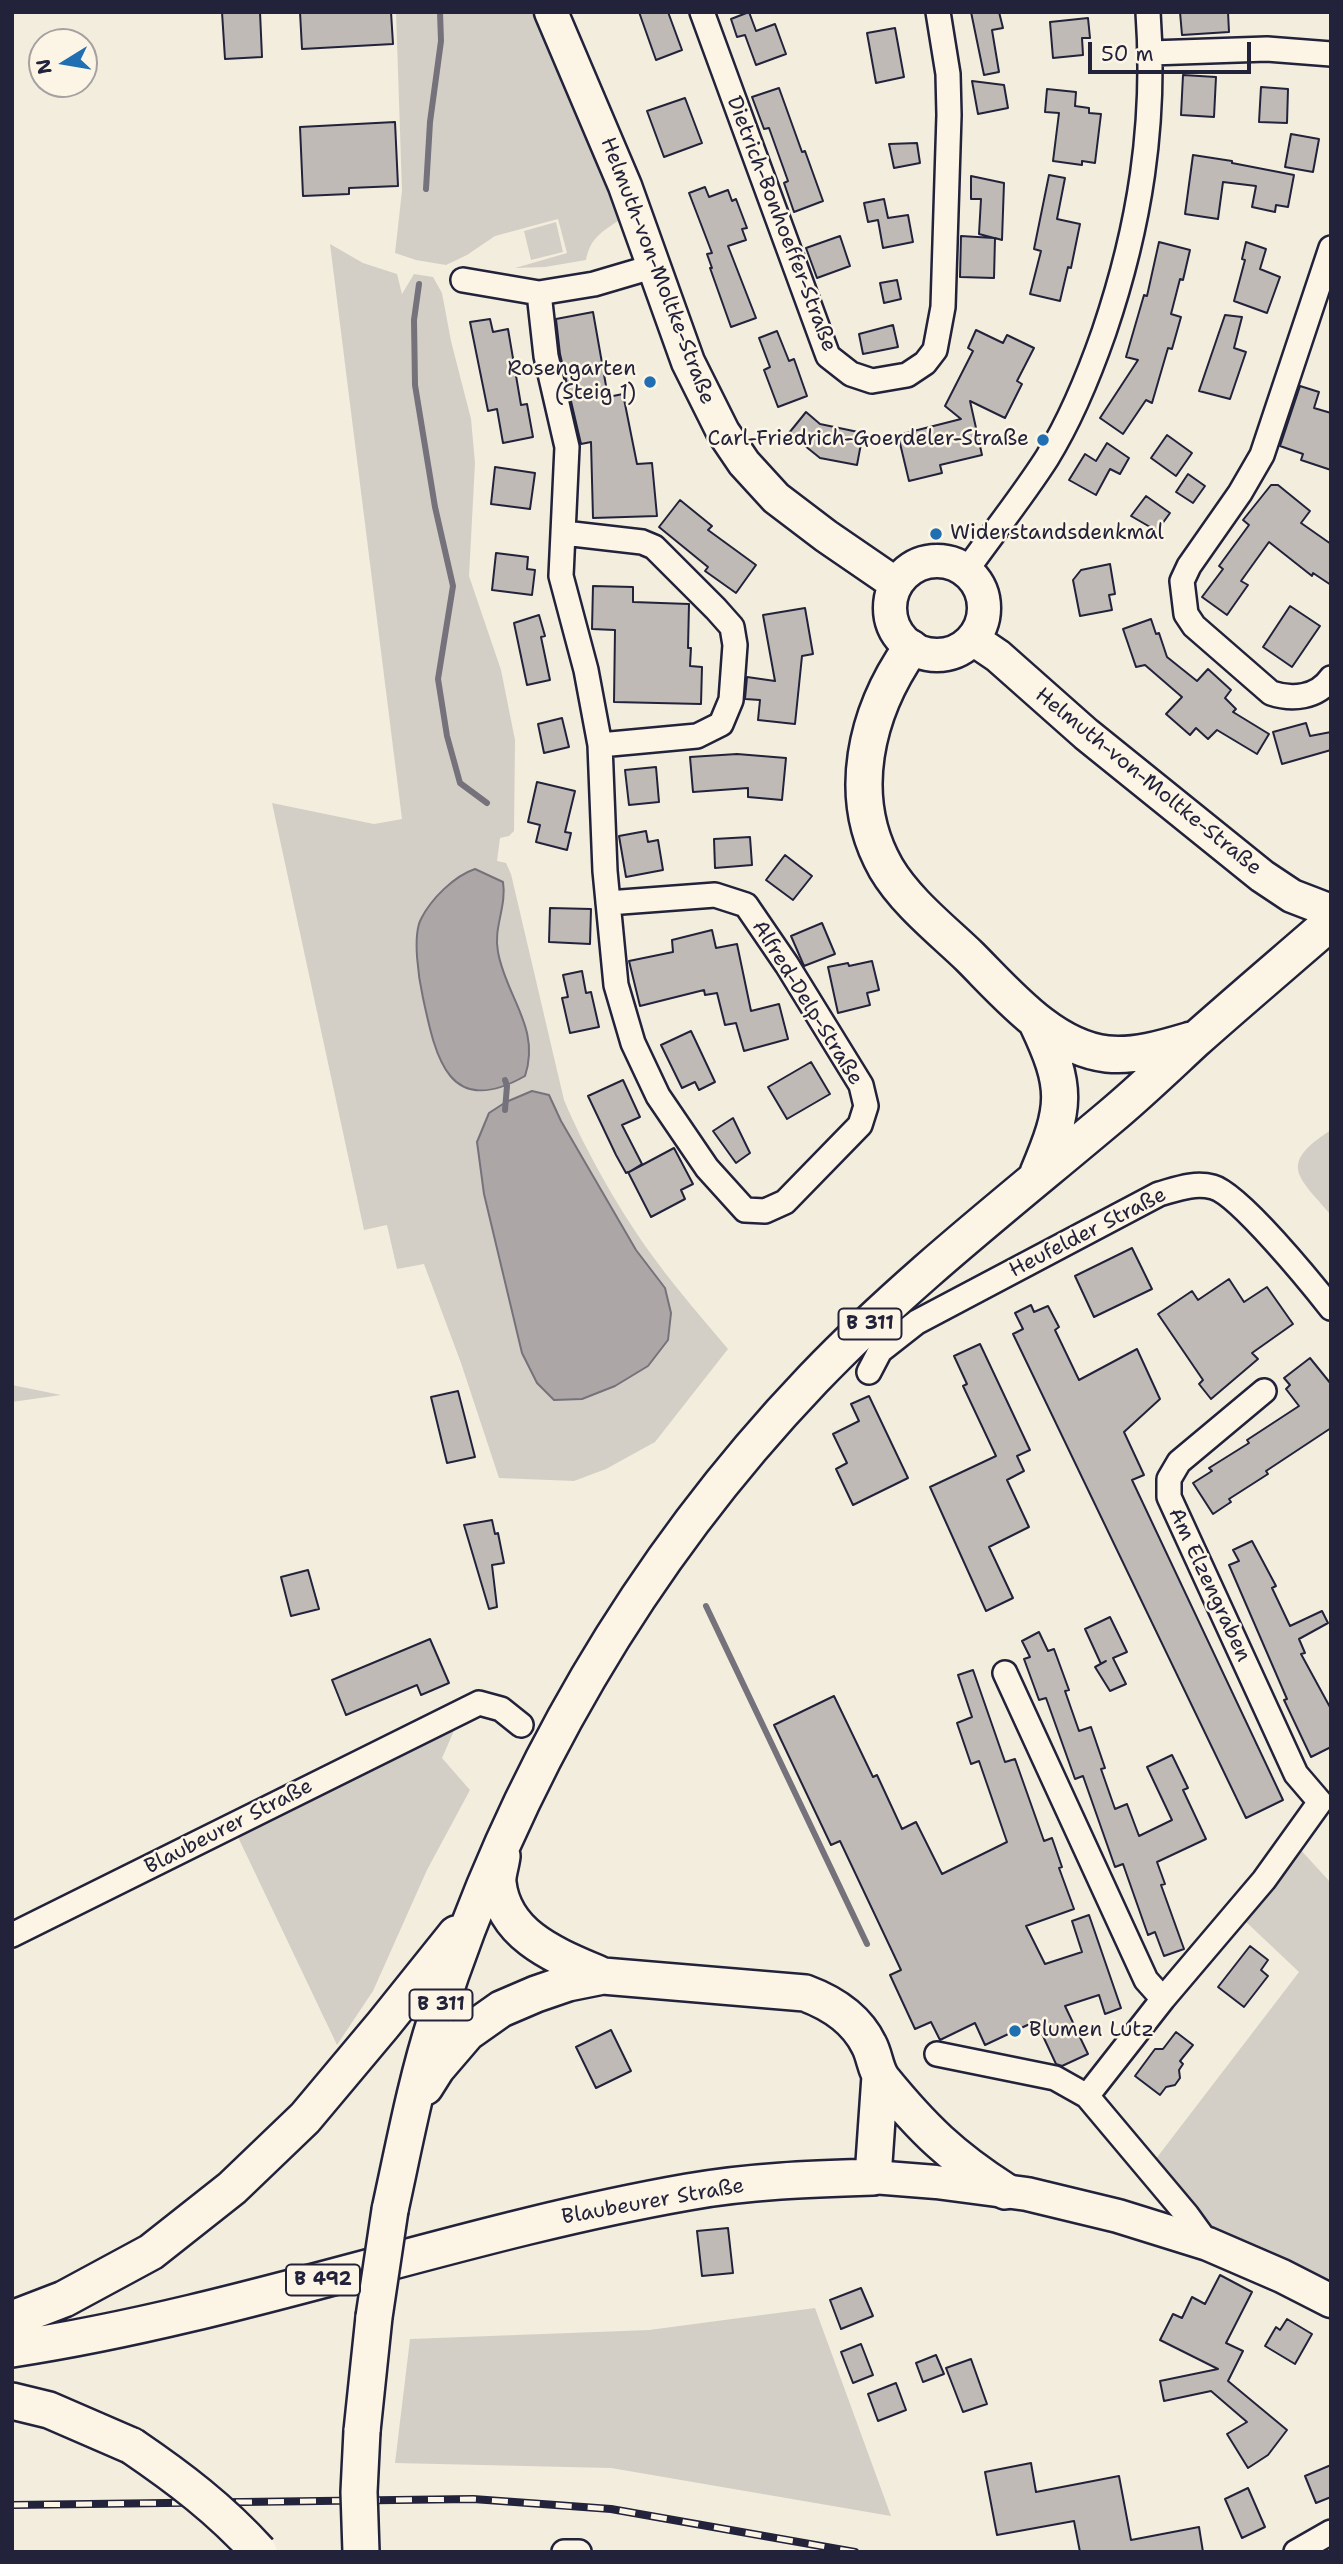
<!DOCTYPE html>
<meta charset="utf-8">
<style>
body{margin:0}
#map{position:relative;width:1343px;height:2564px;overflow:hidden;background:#f3edde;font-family:"Shantell Sans",sans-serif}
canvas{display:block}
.frame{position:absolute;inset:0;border:14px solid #22223b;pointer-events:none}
.north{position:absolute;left:28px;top:28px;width:70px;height:70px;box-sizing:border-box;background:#fcf5e5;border:2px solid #a5a1a1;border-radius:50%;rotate:259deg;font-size:19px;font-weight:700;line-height:28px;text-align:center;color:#22223b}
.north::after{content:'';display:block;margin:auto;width:24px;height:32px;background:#1f6fb2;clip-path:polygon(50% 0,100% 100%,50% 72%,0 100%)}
.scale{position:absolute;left:1088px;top:42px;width:163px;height:32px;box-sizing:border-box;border:4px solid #22223b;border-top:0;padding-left:9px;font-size:21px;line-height:24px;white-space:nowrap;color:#22223b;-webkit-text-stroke:5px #fcf5e5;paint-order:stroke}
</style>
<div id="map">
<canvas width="1343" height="2564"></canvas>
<div class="frame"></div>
<div class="north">N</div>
<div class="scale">50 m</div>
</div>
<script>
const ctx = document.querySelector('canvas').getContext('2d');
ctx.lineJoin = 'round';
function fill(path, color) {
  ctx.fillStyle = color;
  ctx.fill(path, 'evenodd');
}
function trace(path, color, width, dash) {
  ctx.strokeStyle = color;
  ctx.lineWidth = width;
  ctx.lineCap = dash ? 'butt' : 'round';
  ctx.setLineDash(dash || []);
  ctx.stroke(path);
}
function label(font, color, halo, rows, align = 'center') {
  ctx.font = font + ' "Shantell Sans",sans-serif';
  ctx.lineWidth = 5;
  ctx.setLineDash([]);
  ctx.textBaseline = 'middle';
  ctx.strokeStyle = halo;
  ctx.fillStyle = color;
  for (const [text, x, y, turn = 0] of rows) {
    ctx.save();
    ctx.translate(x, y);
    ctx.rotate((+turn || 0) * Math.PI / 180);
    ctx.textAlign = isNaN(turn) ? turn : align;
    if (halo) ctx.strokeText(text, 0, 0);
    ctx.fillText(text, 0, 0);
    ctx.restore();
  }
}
const green = new Path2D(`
 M396,12H536L583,117L618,221C601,232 590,239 586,260L545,267L515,268L567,253L558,219L495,236L467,255L446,265L416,260L395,253L402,191Z
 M556,222L563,252L531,260L524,231Z
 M330,244L363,263L397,274L402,294L414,274L433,277L442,293L451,341L471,419L475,463L469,576L501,670L515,740L514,831L509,836L500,838L497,861L506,863L511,874L564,1100C586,1152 623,1217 657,1262C679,1292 704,1320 728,1349L655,1442L606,1469L574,1481L499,1478L461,1363L424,1264L397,1269L387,1225L364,1230L272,803L374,824L402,819Z
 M1331,1130V1215C1298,1176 1277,1165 1331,1130Z
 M12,1385L61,1395L12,1402Z
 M457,1724L442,1758L470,1790L427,1870L373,1991L337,2045L237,1835Z
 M1299,1848L1331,1883V2284L1213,2229L1155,2160L1299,1972L1244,1920Z
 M815,2308L891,2516L611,2468L395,2463L410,2339L649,2330Z`);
const water = new Path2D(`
 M475,869L503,882C507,906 493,928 498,952C506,997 541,1028 525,1076C449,1119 436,1059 423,998C419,980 412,936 421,919C431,899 454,876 475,869Z
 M532,1091L549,1095L561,1121L636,1250L665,1288L671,1313L668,1340L648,1366L615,1386L582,1399L554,1400L537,1383L522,1353L484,1194L477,1142L489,1113L506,1102Z`);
const stream = new Path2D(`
 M426,189L430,122L441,41L440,12
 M419,284L414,320L415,385L435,507L453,586L438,679L447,736L460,783L487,803
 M505,1080L507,1086L505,1110
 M706,1606L867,1944`);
const building = new Path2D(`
 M222,12H260L262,57L225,59Z
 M300,12H391L393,44L302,49Z
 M639,12H668L682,50L656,60Z
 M749,12L756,31L775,24L786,54L756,65L745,35L737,37L731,19Z
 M971,12H999L1003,28L992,30L999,72L984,75Z
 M1180,12H1228L1229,32L1182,35Z
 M1088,18L1090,38H1082L1083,55L1053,58L1050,22Z
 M895,28L904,77L876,83L867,33Z
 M1183,75L1216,77L1214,117L1181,115Z
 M972,81L1004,85L1008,108L978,114Z
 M1261,87L1288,89L1287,123L1259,122Z
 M779,88L802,152L805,151L823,201L794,212L784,183L788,181L769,128L764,129L752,97Z
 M1047,89L1076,92L1075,106L1089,108V113L1101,114L1095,163L1082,161V165L1053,161L1059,113L1045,112Z
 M685,98L702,143L664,157L647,111Z
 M395,122L398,186L349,188V194L303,196L300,127Z
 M1291,134L1319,139L1313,172L1285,167Z
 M917,143L920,163L894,168L889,144Z
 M1193,155L1232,161V163L1294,175L1288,207L1276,205L1275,212L1252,207L1256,186L1223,182L1218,219L1185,214Z
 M1049,175L1065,178L1057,219L1080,224L1071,268L1068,267L1060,301L1030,294L1041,251L1034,249Z
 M971,176L1004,183L1002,240L995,238L994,278L960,277L961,236L994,238L979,234L981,199H971Z
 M705,187L709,197L728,190L732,201L736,199L747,228L742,229L746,240L728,246L756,318L731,327L710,268H712L707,254L712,253L689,193Z
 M884,199L888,218L908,215L913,242L883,248L878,220L868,222L864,203Z
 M840,236L850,266L817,278L806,248Z
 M1159,242L1190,250L1183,280L1180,279L1171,314L1181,317L1172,349L1168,348L1152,403L1146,400L1123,434L1100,418L1138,360L1126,357L1144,295L1147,296Z
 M1246,242L1266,249L1260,269L1280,277L1267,313L1234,301L1245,260L1242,259Z
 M897,280L901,299L884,303L880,283Z
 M593,312L608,397L623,394L637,464L652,463L657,516L593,518L591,442L581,444L560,354L556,319Z
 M1225,315L1242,317L1234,348L1246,352L1230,399L1199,391Z
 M490,319L493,332L508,329L521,405L527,404L533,437L503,443L497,409L488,411L470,322Z
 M893,325L898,347L863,354L859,334Z
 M976,330L1003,343L1007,335L1034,348L1017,381L1022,384L1005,418L970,401L982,455L940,465L942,473L909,481L898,435L961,419L945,406L973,351L968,348Z
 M777,331L789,361L794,359L807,396L778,407L764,370L770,367L759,338Z
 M1300,386L1319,392L1314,408L1331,413V470L1301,460L1303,454L1280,446Z
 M806,412L820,424L863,433L857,465L820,458L789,433Z
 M1167,435L1192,453L1176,476L1151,458Z
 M1107,443L1129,458L1120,474L1110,469L1096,495L1069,480L1085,454L1096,461Z
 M495,467L535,473L530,509L491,504Z
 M1188,474L1205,486L1193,503L1176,492Z
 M1271,485H1278L1310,511L1301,523L1331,544V585L1313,573L1312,576L1269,542L1241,581L1248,585L1227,615L1202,597L1223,569L1219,566L1249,525L1243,520Z
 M1146,496L1170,513L1157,531L1131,516Z
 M680,500L712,526L708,530L756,565L736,593L705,571L708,567L659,527Z
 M496,553L528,557L527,569L535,570L532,595L492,590Z
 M1110,564L1115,594L1109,595L1112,610L1080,616L1073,580L1081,570Z
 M593,586L633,587V602L689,604L688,648H691L690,666L702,667L701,704L614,702L615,630L592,629Z
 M1290,606L1320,626L1292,667L1263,647Z
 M805,608L813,654L802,656L795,724L758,720L760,700L745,699L747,677L775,681L763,615Z
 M539,615L545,636L541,637L550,680L527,685L514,623Z
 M1151,619L1156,634L1159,633L1167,657L1197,681L1208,669L1231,690L1225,698L1236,709L1233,712L1269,734L1257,754L1217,730L1208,739L1196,728L1190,735L1166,714L1182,697L1145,665L1136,667L1123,629Z
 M562,718L569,747L544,753L538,724Z
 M1306,723L1310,736L1331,732V750L1282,764L1273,732Z
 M737,754L786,758L782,800L748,797V788L693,792L690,757Z
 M656,767L659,802L629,805L625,770Z
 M537,782L575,791L565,832L571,833L567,850L536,842L540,825L528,822Z
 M646,831L648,842L658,840L663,870L626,877L619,836Z
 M750,837L752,865L715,868L714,839Z
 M785,855L812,876L793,900L766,880Z
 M550,908L591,909L590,944L549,942Z
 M822,923L835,954L804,966L791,936Z
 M712,930L716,948L737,944L751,1011L779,1004L788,1039L744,1051L736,1023L725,1025L717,993L705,995L704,990L640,1006L629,961L673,952L672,940Z
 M872,961L879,990L867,993L870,1005L838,1013L828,967L848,963L849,966Z
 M582,971L586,993L591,992L599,1027L570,1033L562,998L568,997L563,975Z
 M691,1031L715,1082L699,1090L695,1082L682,1088L661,1045Z
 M811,1062L830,1094L787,1119L768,1087Z
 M623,1080L640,1117L622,1125L642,1164L629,1172L674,1148L693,1184L681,1190L685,1199L651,1217L628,1172L626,1173L616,1155L588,1096Z
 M733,1118L750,1153L736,1163L713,1131Z
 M1132,1248L1152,1289L1094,1317L1075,1276Z
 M1229,1279L1244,1302L1267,1287L1293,1324L1252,1353L1258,1359L1211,1399L1199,1384L1203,1380L1158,1314L1192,1291L1198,1300Z
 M1031,1305L1034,1312L1048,1306L1059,1327L1055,1330L1079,1380L1137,1349L1160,1399L1124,1432L1144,1475L1132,1480L1283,1800L1246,1818L1013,1334L1023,1329L1015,1313Z
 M980,1344L1030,1450L1017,1456L1024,1471L1007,1480L1029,1527L989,1547L1013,1598L986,1611L930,1487L996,1456L963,1386L967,1384L954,1356Z
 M1310,1358L1331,1384V1428L1266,1471L1268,1474L1229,1499L1231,1502L1213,1514L1193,1483L1212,1471L1209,1468L1249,1443L1247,1440L1299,1406L1286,1389L1290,1385L1284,1378Z
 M458,1391L475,1457L447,1463L431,1397Z
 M869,1396L908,1478L853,1505L836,1469L847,1463L833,1434L859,1421L851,1404Z
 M492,1520L495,1534L498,1533L504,1563L492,1565L497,1607L489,1609L464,1525Z
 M1252,1541L1276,1586L1272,1588L1290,1626L1322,1611L1328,1623L1299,1639L1305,1653L1301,1654L1331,1709V1747L1311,1757L1284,1700L1287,1699L1229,1565L1239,1561L1233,1550Z
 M308,1570L319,1609L291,1616L281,1577Z
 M1110,1617L1127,1652L1113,1658L1126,1684L1110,1691L1095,1667L1106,1661L1101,1664L1085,1629Z
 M1039,1632L1048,1651L1054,1649L1069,1690L1065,1691L1079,1731L1091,1727L1105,1768L1101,1769L1115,1809L1127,1804L1139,1836L1172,1820L1147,1767L1172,1755L1188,1788L1183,1790L1206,1839L1157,1862L1165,1884L1161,1885L1184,1949L1164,1956L1155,1932L1148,1935L1123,1864L1115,1867L1083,1776L1075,1779L1046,1698L1039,1700L1024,1659L1030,1657L1022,1641Z
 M430,1639L449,1683L421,1695L417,1685L346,1715L332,1680Z
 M973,1670L1005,1762L1015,1759L1044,1841L1052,1838L1062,1867L1059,1868L1074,1909L1026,1926L1045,1964L1082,1952L1072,1921L1089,1915L1121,2008L1105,2014L1099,1995L1065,2006L1088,2054L1062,2066L1056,2064L1036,2021L985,2045L975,2023L940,2040L931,2022L915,2029L890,1975L901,1970L840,1841L831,1845L774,1725L834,1696L873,1777L877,1775L902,1829L916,1822L942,1874L1007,1842L979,1761L971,1764L957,1723L972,1717L958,1675Z
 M1250,1946L1268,1960L1261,1970L1268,1976L1244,2007L1218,1987Z
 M611,2030L631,2071L596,2088L576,2047Z
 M1176,2032L1193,2045L1180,2061L1183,2064L1179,2070L1180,2078L1175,2085L1166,2087L1160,2095L1135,2076L1155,2049H1163Z
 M728,2228L733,2273L702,2276L697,2231Z
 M1220,2275L1252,2292L1226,2343L1243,2351L1228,2381L1287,2430L1268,2455L1248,2468L1227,2434L1247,2422L1211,2391L1164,2401L1160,2381L1218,2369L1160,2340L1173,2314L1182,2318L1192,2297L1205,2304Z
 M861,2288L873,2316L841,2329L830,2300Z
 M1287,2319L1312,2334L1295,2364L1265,2346L1276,2327L1280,2330Z
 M861,2344L873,2375L853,2383L841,2352Z
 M936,2355L944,2374L923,2382L916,2363Z
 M971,2359L987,2404L963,2412L946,2368Z
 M896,2383L906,2410L878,2421L868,2394Z
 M1031,2463L1036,2492L1119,2476L1131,2540L1199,2527L1203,2552H1080L1074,2521L997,2535L985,2472Z
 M1331,2465V2497L1316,2503L1305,2476Z
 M1248,2488L1265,2527L1242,2538L1225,2499Z`);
const street = new Path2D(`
 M702,12L828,356L851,374L872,381L907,375L925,363L935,350L943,307L949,115L948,74L938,12
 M1151,53L1267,49L1331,54
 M1331,248L1262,455L1240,493L1189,566L1182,581L1186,614L1194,626L1271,693C1292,700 1317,698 1331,678
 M463,280L539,293L594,284L655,266
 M539,293L546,356L567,447L561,576L586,670L600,745L605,871L616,985L633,1043L658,1096L707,1168L745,1210L765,1211L785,1202L860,1125L866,1106L861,1085L787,965L746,905L715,895L608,903
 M564,533L642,542L654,547L716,609L732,627L735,645L731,700L721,724L697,736L600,745
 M966,571C993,533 1022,497 1047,458C1071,419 1089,375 1104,332C1140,226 1156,124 1148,12
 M869,1372L880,1351L917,1322L1159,1194C1177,1189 1194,1182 1213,1187C1239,1194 1312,1284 1331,1308
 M1005,1673L1146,1980L1163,1999
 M12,1935L479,1703L501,1709L521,1725
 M937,2054L1055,2078L1087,2096L1187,2215L1208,2244
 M1087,2096L1163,1999L1264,1880L1320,1802L1296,1774L1169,1497V1479L1179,1462L1264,1391
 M564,2552H579
 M1296,2552L1331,2532`);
const secondary = new Path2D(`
 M551,12L625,186L688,362L723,432L744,463L776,498L826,536L896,584
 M890 608a47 47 0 1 1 94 0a47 47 0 1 1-94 0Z
 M973,639L998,656L1086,734L1262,876L1292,896L1331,911
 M873,2177L936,2182L1027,2194L1118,2216L1208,2244L1282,2276L1331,2301`);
const primary = new Path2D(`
 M911,648C866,712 845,796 886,868C906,902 942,930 970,957C1007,994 1052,1048 1107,1054C1135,1057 1164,1048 1191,1040
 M1037,1023C1068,1088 1066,1107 1038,1173
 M502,1856C501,1865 497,1875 498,1883C504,1938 560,1957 603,1976
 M425,2087L437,2068L467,2033L501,2009L536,1994L568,1983L603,1976L805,1993C832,2003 856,2018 869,2045C875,2056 875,2070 883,2080C923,2129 952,2157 1005,2191
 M390,2210C404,2146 416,2081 436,2019C512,1781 640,1560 813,1379C904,1284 1008,1203 1109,1118C1138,1094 1166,1067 1194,1041C1239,1001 1285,962 1331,922
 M12,2319L64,2299L151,2252L232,2188L305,2118L383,2025L456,1934
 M12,2349C241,2314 460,2232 688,2192C749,2181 811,2179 873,2177L880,2076
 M12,2401L49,2410L132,2446
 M362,2431L374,2317`);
const rail = new Path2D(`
 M12,2505L473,2499L611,2509L855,2552`);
const primaryBridge = new Path2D(`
 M374,2317L390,2210
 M132,2446C179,2478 220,2509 259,2552
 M361,2552L359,2492L362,2431`);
const markers = [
 [650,382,7,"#1f6fb2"],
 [1043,440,7,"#1f6fb2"],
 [936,534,7,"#1f6fb2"],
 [1015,2031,7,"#1f6fb2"]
];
const shields = [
 [870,1324,63],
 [441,2005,63],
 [323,2280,74]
];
const shieldNames = [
 ["B 311",870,1324],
 ["B 311",441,2005],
 ["B 492",323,2280]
];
const streetNames = [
 ["Dietrich-Bonhoeffer-Straße",781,224,69],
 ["Helmuth-von-Moltke-Straße",657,271,69],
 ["Helmuth-von-Moltke-Straße",1148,782,39],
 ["Alfred-Delp-Straße",807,1003,58],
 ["Heufelder Straße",1088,1233,-27],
 ["Am Elzengraben",1209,1585,65],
 ["Blaubeurer Straße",229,1827,-27],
 ["Blaubeurer Straße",653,2202,-10]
];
const poiNames = [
 ["Rosengarten",636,370],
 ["(Steig 1)",636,394],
 ["Carl-Friedrich-Goerdeler-Straße",1029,440],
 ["Widerstandsdenkmal",950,534,"left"],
 ["Blumen Lutz",1029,2031,"left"]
];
fill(green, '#d4cfc6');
fill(water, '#aca7a6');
trace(water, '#75727b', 2);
trace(stream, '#75727b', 6);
fill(building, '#bfbab6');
trace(building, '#22223b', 2);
trace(street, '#22223b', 28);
trace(secondary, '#22223b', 37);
trace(primary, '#22223b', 40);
trace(street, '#fcf5e5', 23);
trace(secondary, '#fcf5e5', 32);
trace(primary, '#fcf5e5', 35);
trace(rail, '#22223b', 8);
trace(rail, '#fcf5e5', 5, [16]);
trace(primaryBridge, '#22223b', 40, []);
trace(primaryBridge, '#fcf5e5', 35);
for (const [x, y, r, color] of markers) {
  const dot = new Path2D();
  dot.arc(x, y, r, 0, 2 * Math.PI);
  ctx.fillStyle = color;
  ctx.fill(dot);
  trace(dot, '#fcf5e5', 2.5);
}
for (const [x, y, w] of shields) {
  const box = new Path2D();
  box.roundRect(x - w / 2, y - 15.5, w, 31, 5);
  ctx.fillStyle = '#fcf5e5';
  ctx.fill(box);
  trace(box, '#22223b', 2);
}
label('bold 19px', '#22223b', null, shieldNames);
label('21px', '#22223b', '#fcf5e5', streetNames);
label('21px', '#22223b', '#fcf5e5', poiNames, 'right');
</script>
